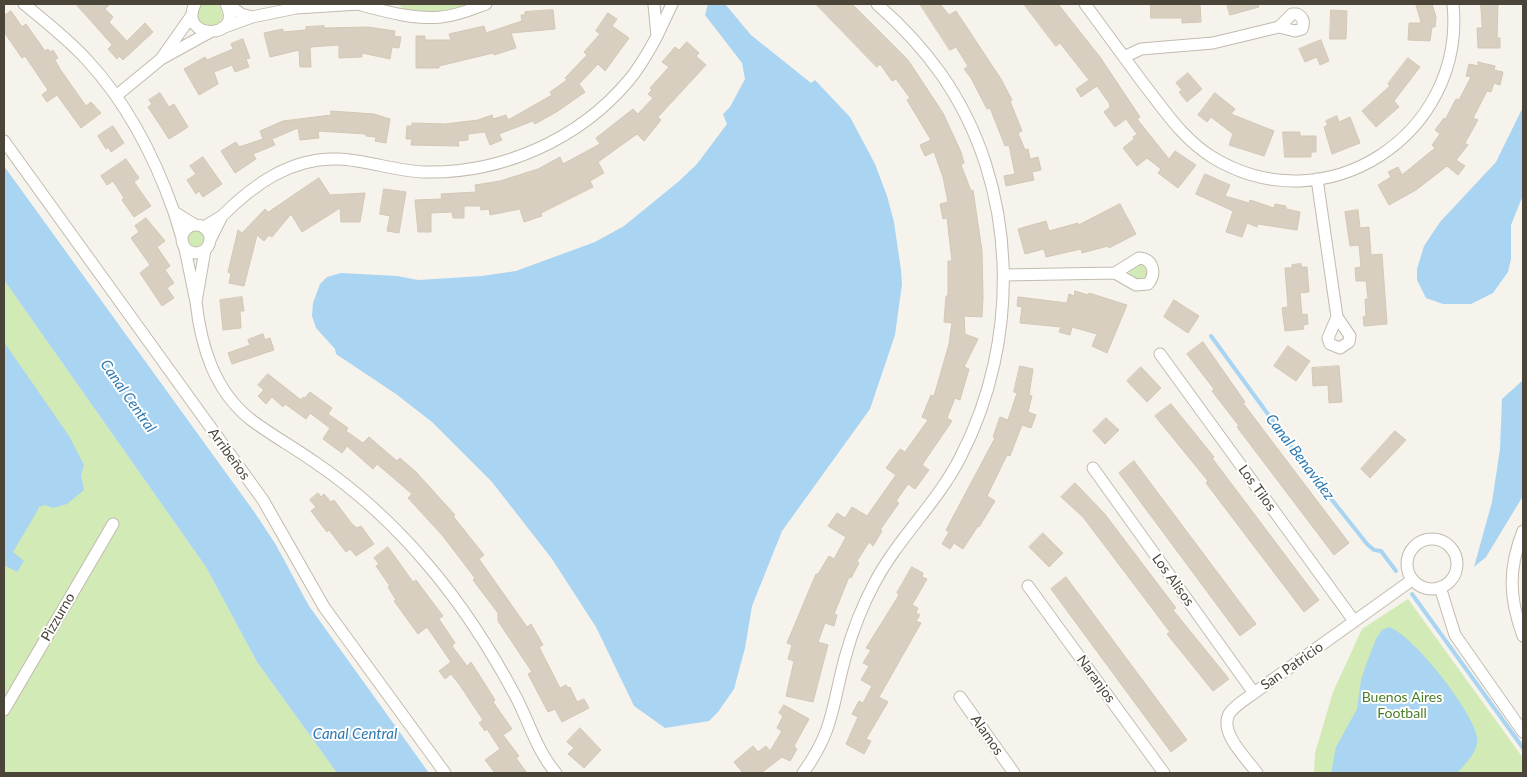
<!DOCTYPE html>
<meta charset="utf-8">
<style>
body{margin:0}
#map{position:relative;width:1527px;height:777px;overflow:hidden;background:#f6f3ec;font-family:Lato,sans-serif}
canvas{display:block}
.frame{position:absolute;inset:0;border:5px solid #4b4439;pointer-events:none}
</style>
<div id="map">
<canvas width="1527" height="777"></canvas>
<div class="frame"></div>
</div>
<script>
const ctx = document.querySelector('canvas').getContext('2d');
ctx.lineJoin = 'round';
function fill(path, color) {
  ctx.fillStyle = color;
  ctx.fill(path, 'evenodd');
}
function trace(path, color, width, dash) {
  ctx.strokeStyle = color;
  ctx.lineWidth = width;
  ctx.lineCap = dash ? 'butt' : 'round';
  ctx.setLineDash(dash || []);
  ctx.stroke(path);
}
function label(font, color, halo, rows, align = 'center') {
  ctx.font = font + ' Lato,sans-serif';
  ctx.lineWidth = 4;
  ctx.setLineDash([]);
  ctx.textBaseline = 'middle';
  ctx.strokeStyle = halo;
  ctx.fillStyle = color;
  for (const [text, x, y, turn = 0] of rows) {
    ctx.save();
    ctx.translate(x, y);
    ctx.rotate((+turn || 0) * Math.PI / 180);
    ctx.textAlign = isNaN(turn) ? turn : align;
    if (halo) ctx.strokeText(text, 0, 0);
    ctx.fillText(text, 0, 0);
    ctx.restore();
  }
}
const green = new Path2D(`
 M199,4H219L223,15C220,28 212,27 201,26L195,9Z
 M399,4H469C456,20 422,12 404,11Z
 M185 239a10 10 0 1 1 20 0a10 10 0 1 1-20 0Z
 M1129 273a9 9 0 1 1 18 0a9 9 0 1 1-18 0Z
 M4,280L206,567L257,662L337,773H4Z
 M1408,599L1523,758V773H1314L1315,753L1333,692L1362,629Z`);
const water = new Path2D(`
 M708,4H725L751,35L811,83L815,80L850,117L875,164L887,196L894,222L901,270L902,284L895,335L870,409L782,531L752,606L745,648L734,689L718,712L709,721L665,728L634,706L596,627L552,559L492,482L432,422L396,394L336,354L335,349L316,328L312,316L313,303L320,284L327,277L341,273L397,276L418,280L482,276L516,271L595,242L624,226L678,182L697,164L727,124L723,114L730,107L745,79L742,63L705,15Z
 M1523,107V195L1511,225V259L1508,272L1493,293L1471,304H1443L1426,298L1417,280V269L1424,246L1440,222L1496,162Z
 M4,166L255,513L276,545L309,606L429,773H337L257,662L206,567L4,280Z
 M4,342L69,436L84,465L81,475L84,490L67,504L53,508L45,505L39,507L36,513L13,552L24,561L17,572L4,565Z
 M1523,380V496L1486,557L1474,567L1492,502L1500,449L1502,399Z
 M1389,627C1413,635 1473,711 1477,737C1479,751 1466,763 1457,773H1331L1336,747L1357,709L1361,680L1366,665L1376,639L1382,630Z`);
const stream = new Path2D(`
 M1211,336L1313,476L1367,544L1374,550L1381,551L1396,571
 M1412,594L1523,748`);
const building = new Path2D(`
 M76,4H110L105,9L113,17L109,22L127,41L145,23L153,32L123,60L119,56L117,59L108,49L112,45Z
 M816,4H852L908,60L943,113L961,152L964,163L961,165L971,191L973,190L982,251L983,297L982,317L964,316L965,334L978,339L964,367L969,369L960,400L955,398L947,418L952,421L922,465L929,470L915,489L908,484L896,501L899,503L880,530L882,531L873,546L869,542L857,561L859,563L851,578L849,577L834,614L837,615L834,626L825,623L818,642L828,645L813,702L786,696L794,661L788,659L792,645L787,643L816,574H818L829,556L834,559L846,537L828,526L837,513L845,518L852,507L867,516L896,475L886,468L900,449L905,452L928,420L922,417L931,395L934,396L949,344L952,323L944,322L946,296H948V261H952L947,218L943,219L940,204L948,202L943,177L934,152L925,156L920,145L931,140L907,100L910,98L896,79L892,81L880,64L877,67Z
 M920,4H940L949,15L956,11L1001,79L1012,100L1010,101L1022,131L1018,133L1025,150L1028,149L1030,159L1038,157L1041,170L1032,172L1034,180L1006,186L1004,176L1015,174L1009,145L1005,146L990,108L987,109L971,78L964,69L968,66L956,47L950,50Z
 M1024,4H1058L1100,57L1140,117L1137,119L1169,159L1175,151L1196,165L1178,188L1158,173L1161,169L1147,158L1137,166L1123,148L1134,139L1133,137L1137,134L1126,119L1115,127L1104,112L1110,107L1109,103L1097,86L1081,97L1076,89L1089,80L1060,43L1056,46Z
 M1151,4H1200L1201,22L1182,23V18H1151Z
 M1227,4H1258L1259,7L1230,15Z
 M1416,4H1432L1436,17L1435,27H1432L1430,41L1408,40L1409,23H1421Z
 M1481,4H1498L1497,38H1500V48H1478L1477,28H1482Z
 M553,10L555,29L511,33L516,48L494,55L493,53L439,66V68H416V36H425V40H451L449,34L484,26L486,33L522,21L521,15H525V12Z
 M1331,10L1347,11L1346,39H1330Z
 M11,11L22,27L26,24L45,51L48,49L50,52L53,50L58,58L55,60L60,69L86,106L91,102L101,113L81,128L57,95L47,102L42,95L48,90L25,56L22,58L4,32V16Z
 M608,13L617,19L612,26L629,38L605,71L598,64L579,84L585,92L558,111L535,124L533,121L499,134L502,140L490,145L485,132L468,134V140L458,141L459,146L411,145L412,139H406L407,126H412V123L445,124L478,120L492,115L493,119L506,115L508,120L552,95L550,92L567,80L565,78L587,55L584,52L600,34L596,31Z
 M324,26V28L368,27L395,31L394,36L401,37L399,48L392,47L390,59L362,53V57L339,58V45L310,47L311,67H300L299,50L270,57L264,33L283,29V32L306,30V27Z
 M243,39L250,58L246,59L249,67L235,72L232,65L214,72L218,84L199,95L184,69L205,57L207,60L233,49L231,44Z
 M1321,40L1329,61L1320,65L1317,57L1305,62L1299,49Z
 M687,42L699,53L696,56L706,65L658,117L661,120L644,141L637,134L598,162L604,173L590,181L593,187L541,213L542,216L524,222L520,209L490,215L489,209L481,210L480,206H464V218H453L452,212L431,213V232H418L415,200L442,199L441,194L476,192L475,185L500,181L538,169L560,157L563,164L600,144L596,138L633,109L638,114L653,98L648,94L652,90L650,88L669,67L662,62L675,47L679,50Z
 M1408,58L1420,67L1394,101L1399,107L1376,127L1362,111L1390,86L1388,84Z
 M1478,62L1495,66L1494,70L1503,72L1500,85L1494,83L1491,92L1487,91L1473,118L1478,120L1465,143L1468,145L1456,160L1465,166L1458,175L1447,166L1416,190L1389,205L1378,185L1391,177L1388,172L1398,167L1402,175L1435,148L1432,145L1440,134L1435,130L1444,118L1445,120L1456,99L1459,100L1471,77L1466,76L1469,64L1479,66Z
 M1188,73L1202,89L1187,102L1179,92L1182,90L1176,83Z
 M160,93L169,107L174,104L188,127L169,139L148,107L152,104L149,100Z
 M1215,93L1235,109L1231,114L1274,131L1264,156L1229,145L1233,134L1211,117L1207,122L1198,115Z
 M331,111L374,114L390,119L386,143L375,141L376,137L366,136V134L318,131L319,138L300,140L298,128L272,139L275,145L253,154L256,159L235,173L221,151L236,142L239,147L263,139L260,131L283,121L331,115Z
 M1337,116L1339,122L1350,117L1360,143L1332,154L1324,127L1328,125L1326,121Z
 M113,126L124,143L111,152L108,147L106,149L98,136Z
 M1283,132H1300V136H1316V152H1311V157H1285Z
 M203,157L222,184L203,197L199,191L196,194L187,180L196,174L190,166Z
 M126,159L139,178L134,182L151,206L134,217L122,200L124,198L113,181L107,185L101,176Z
 M1205,174L1230,185L1225,196L1249,203L1250,200L1274,208L1275,204L1286,206V209L1300,212L1297,230L1258,224L1257,227L1247,223L1242,237L1226,232L1233,211L1196,194Z
 M319,178L330,195L365,193L360,222H341L340,208L302,232L291,214L272,237L269,235L264,241L257,235L244,286L229,283L231,274L228,272L238,230L242,233L265,209L268,212Z
 M384,189L406,192L399,233L387,231L390,216L380,214Z
 M1120,204L1136,234L1109,248L1108,246L1082,253L1081,249L1046,257L1044,249L1025,254L1018,229L1046,221L1049,231L1078,223V225Z
 M1358,210L1360,228L1369,227L1371,255L1382,254L1387,324L1364,326L1363,317L1366,316L1365,299H1368L1366,281H1356L1355,268L1361,267L1359,245L1350,246L1345,212Z
 M146,218L165,241L157,247L170,266L165,270L174,283L167,288L174,298L162,306L140,273L150,265L131,238L139,232L135,226Z
 M1301,264V267H1307L1309,292L1300,293L1302,315L1307,314L1308,324L1303,325L1304,329L1285,331L1282,308L1288,307L1285,268H1292V265Z
 M1075,291L1088,295L1089,293L1127,305L1107,353L1092,346L1097,334L1072,327L1070,335L1059,332L1061,327L1020,323L1022,307L1017,306L1018,297L1067,303L1069,294L1074,296Z
 M242,297L244,311H240L241,328L223,330L220,300Z
 M1174,300L1199,316L1188,333L1164,317Z
 M263,334L265,340L270,338L274,350L232,364L228,353L250,345L248,340Z
 M1203,342L1245,402L1243,403L1349,543L1334,555L1237,427L1239,426L1212,391L1214,389L1187,354Z
 M1288,346L1310,361L1296,381L1274,366Z
 M1020,366L1033,369L1029,395L1032,396L1028,412L1036,415L1031,428L1022,425L1010,456L1007,455L987,496L995,501L979,527L978,526L963,549L954,543L950,549L942,544L949,532L946,530L995,438L993,437L1000,417L1008,420L1017,393L1014,392Z
 M1339,366L1342,402L1329,403L1328,385L1313,386L1312,368Z
 M1141,367L1161,388L1147,402L1127,381Z
 M268,374L301,400L303,397L305,398L310,392L332,408L328,414L348,428L346,431L363,443L369,437L397,461L400,458L416,472L455,515L453,516L484,555L479,559L527,627L531,624L543,645L539,647L560,688L566,685L568,688L570,687L577,702L584,699L589,708L562,722L555,709L548,712L528,674L532,672L498,621V613L473,580L475,578L442,535L408,498L412,494L377,464L373,469L347,446L342,453L323,439L330,428L310,413L306,419L285,404L283,407L272,397L266,404L258,396L264,390L258,385Z
 M1171,404L1214,457L1212,458L1319,600L1304,612L1206,483L1208,481L1155,416Z
 M1106,418L1119,430L1105,444L1093,431Z
 M1395,431L1406,440L1370,478L1361,469Z
 M1134,461L1256,624L1240,636L1119,473Z
 M1075,483L1104,513L1176,608L1173,610L1229,679L1213,691L1167,634L1170,632L1083,517L1061,497Z
 M318,493L321,497L324,494L331,502L334,500L352,524L357,528L361,526L374,544L356,556L350,549L346,552L329,530L327,532L311,511L316,507L310,500Z
 M1043,533L1063,553L1049,567L1029,547Z
 M388,547L413,582L416,580L443,616L439,619L455,643L452,646L467,666L471,662L495,700L493,702L512,729L503,735L519,756L516,758L527,773H495L485,760L500,749L487,729L485,731L479,723L483,720L459,684L451,674L445,679L439,671L451,662L427,627L418,634L394,601L396,600L388,587L390,586L376,566L379,564L374,558Z
 M912,567L923,573L922,577L927,579L912,605L918,608L916,613L920,615L916,621L921,623L879,697L888,702L866,739L871,741L864,754L846,744L858,717L852,714L859,701L863,703L872,686L861,680L869,666L863,663L871,650L866,648L899,595L897,593Z
 M1066,577L1187,740L1171,752L1051,589Z
 M784,705L809,719L794,746L797,749L790,761L782,757L761,773H743L734,762L753,746L758,752L766,746L770,751L782,731L777,728L783,716L779,713Z
 M580,728L601,750L584,768L568,754L574,748L567,742Z`);
const minor = new Path2D(`
 M24,4C46,22 68,39 87,60C126,102 155,158 174,212
 M195,4C177,41 245,40 226,4
 M357,4C384,11 414,20 441,17C457,16 472,9 486,4
 M1085,4C1104,30 1124,57 1143,83C1165,111 1182,138 1212,157C1326,227 1466,134 1453,4
 M654,5L657,36L672,4
 M1292,14H1297C1303,17 1305,22 1302,29L1295,31L1279,27Z
 M192,15L161,59L210,32
 M252,17L296,8L359,4
 M222,28L252,17L241,14L228,4
 M1124,57L1141,49L1213,43L1279,27
 M116,96L161,59
 M4,141L263,500L324,607L445,773
 M1317,179L1337,317
 M222,216C253,185 291,157 338,159C367,160 395,171 424,172C501,174 579,140 629,80C640,67 649,51 657,36
 M182 239a14 14 0 1 1 28 0a14 14 0 1 1-28 0Z
 M204,227L222,216L210,240
 M182,238L174,212L195,225
 M185,249L196,302L205,250
 M1139,258C1153,259 1157,273 1148,284L1136,285L1115,273Z
 M1004,275L1115,273
 M196,302C201,346 214,390 250,419C271,435 295,448 316,463C357,491 396,527 428,565C462,605 491,650 516,697C529,722 537,751 556,773
 M1337,317L1350,336L1349,342L1340,348L1330,344L1328,338Z
 M1160,354L1354,621
 M1093,468L1254,693
 M1523,531C1508,569 1509,598 1523,636
 M1407 564a25 25 0 1 1 50 0a25 25 0 1 1-50 0Z
 M1028,586L1164,773
 M1440,587L1455,635L1523,732
 M960,697L1014,773
 M4,710L113,524
 M803,773C834,730 832,706 845,658C852,632 862,606 875,582C899,537 937,503 960,458C1022,339 1019,185 941,74C922,47 901,25 877,4
 M1257,773C1247,759 1219,733 1229,714C1234,706 1246,699 1254,693L1412,580`);
const streetNames = [
 ["Arribeños",229,454,54],
 ["Los Tilos",1257,488,54],
 ["Los Alisos",1173,580,54],
 ["Pizzurno",58,617,-60],
 ["San Patricio",1292,666,-35],
 ["Naranjos",1096,679,54],
 ["Alamos",987,735,55]
];
const parkNames = [
 ["Buenos Aires",1402,697],
 ["Football",1402,713]
];
const waterNames = [
 ["Canal Central",128,396,55],
 ["Canal Benavídez",1300,457,53],
 ["Canal Central",355,734]
];
fill(green, '#d2eab5');
fill(water, '#a9d4f2');
trace(stream, '#a9d4f2', 4);
fill(building, '#d8cfc1');
trace(building, '#d3c7b4', 1);
trace(minor, '#c2bbae', 13);
trace(minor, '#fff', 11);
label('14px', '#4b4439', '#fff', streetNames);
label('14px', '#4a7f2a', '#fff', parkNames);
label('italic 15px', '#2e7ab2', '#fff', waterNames);
</script>
